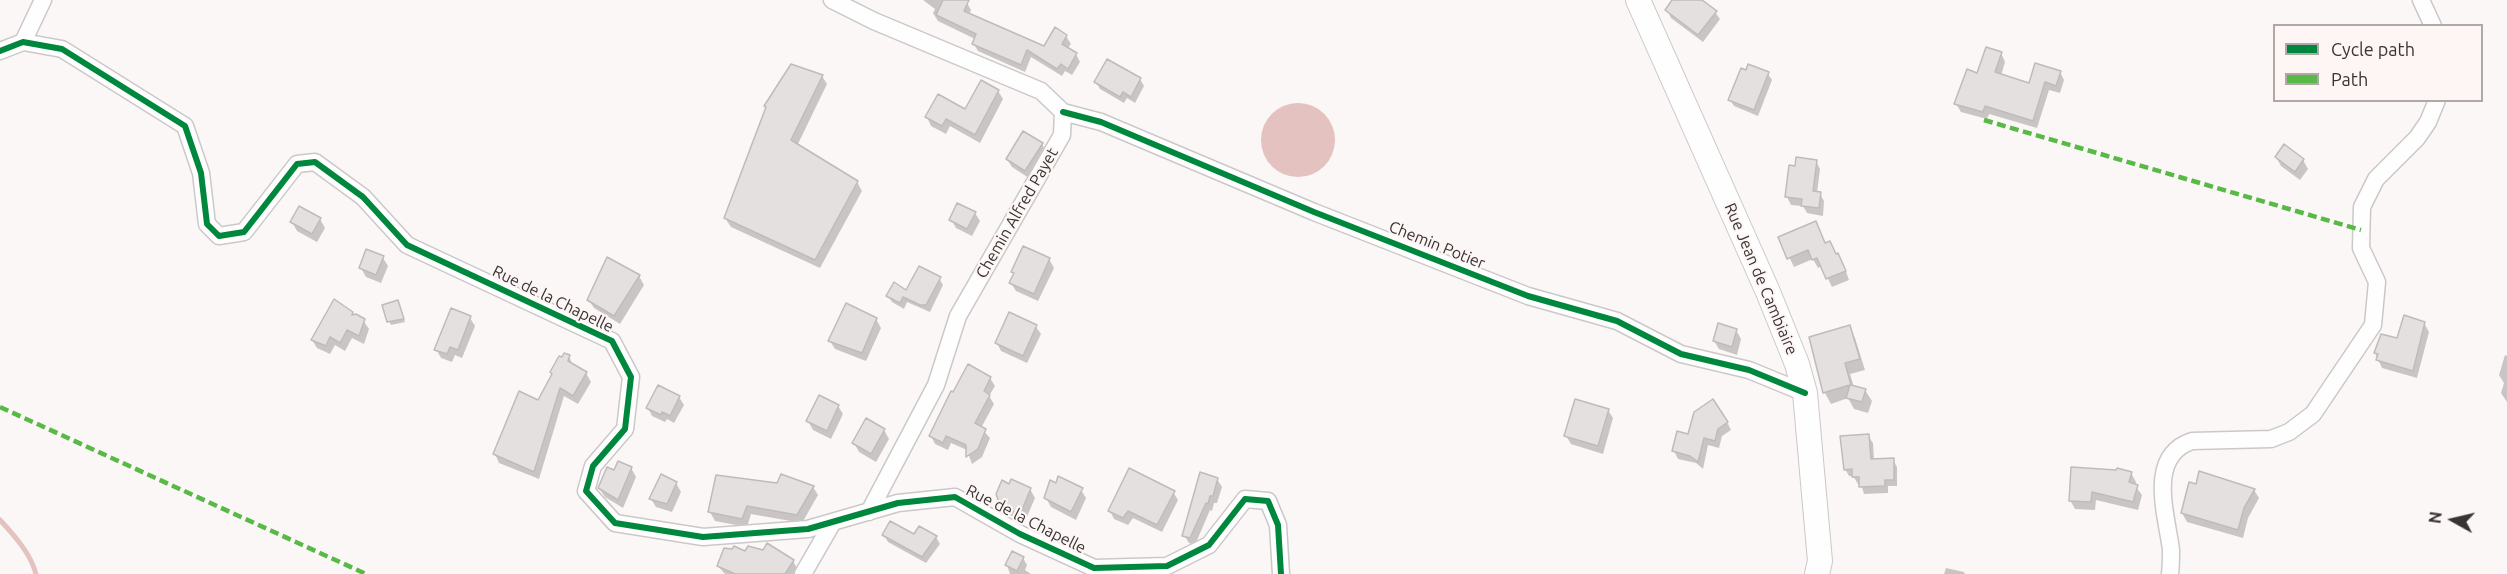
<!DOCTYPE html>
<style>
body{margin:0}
#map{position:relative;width:2507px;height:574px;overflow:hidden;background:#fcf7f7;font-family:Ubuntu,sans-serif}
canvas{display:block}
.legend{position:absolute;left:2273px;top:24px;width:210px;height:78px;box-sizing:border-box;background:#fef6f5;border:2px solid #afa8a8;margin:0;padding:8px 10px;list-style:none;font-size:18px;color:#383434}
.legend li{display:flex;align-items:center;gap:12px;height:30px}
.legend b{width:30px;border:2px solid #afa8a8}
.north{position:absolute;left:2423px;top:490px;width:60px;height:60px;-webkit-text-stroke:4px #fef6f5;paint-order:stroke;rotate:278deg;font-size:16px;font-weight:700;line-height:24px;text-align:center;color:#383434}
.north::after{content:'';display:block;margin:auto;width:21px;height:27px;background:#383434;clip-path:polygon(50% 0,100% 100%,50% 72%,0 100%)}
</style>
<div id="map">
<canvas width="2507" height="574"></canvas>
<ul class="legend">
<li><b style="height:8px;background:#00873e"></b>Cycle path</li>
<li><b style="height:8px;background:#58b947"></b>Path</li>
</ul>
<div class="north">N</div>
</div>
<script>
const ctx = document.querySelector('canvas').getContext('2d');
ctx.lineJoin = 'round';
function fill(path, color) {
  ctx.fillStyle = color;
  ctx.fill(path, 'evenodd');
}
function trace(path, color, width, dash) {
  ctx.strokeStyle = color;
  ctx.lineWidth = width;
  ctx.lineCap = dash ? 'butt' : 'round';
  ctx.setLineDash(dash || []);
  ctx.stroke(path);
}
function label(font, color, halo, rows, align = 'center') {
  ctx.font = font + ' Ubuntu,sans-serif';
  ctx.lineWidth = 4.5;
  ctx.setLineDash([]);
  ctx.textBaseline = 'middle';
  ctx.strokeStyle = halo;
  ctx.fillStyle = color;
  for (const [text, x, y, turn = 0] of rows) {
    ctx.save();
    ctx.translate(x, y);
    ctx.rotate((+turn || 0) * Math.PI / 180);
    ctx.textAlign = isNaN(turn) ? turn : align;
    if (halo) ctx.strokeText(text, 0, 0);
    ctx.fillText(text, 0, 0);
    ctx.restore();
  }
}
const water = new Path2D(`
 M1261 140a37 37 0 1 1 74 0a37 37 0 1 1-74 0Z`);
const shadow = new Path2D(`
 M923,0H961L967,3L971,10L969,15L1044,47L1066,36L1071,44L1067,49L1076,54L1080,62L1072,75L1065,71L1062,76L1031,57L1025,72L978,51L973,43L975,39L938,21L933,13L935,9Z
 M1673,0H1699L1715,12L1720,19L1703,42L1671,18L1667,10Z
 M2001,53L2005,62L2001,76L2030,85L2060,72L2064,80L2060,93L2049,90L2037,128L1989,114L1987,119L1961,112L1956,104L1978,75Z
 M1768,74L1772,80L1758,116L1734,106L1730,100Z
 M822,76L827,84L797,146L857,182L862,191L820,268L731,227L725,218Z
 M1140,79L1144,86L1135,103L1127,98L1124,103L1100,89L1096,82Z
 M998,91L1003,99L980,143L950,126L946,134L931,126L927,117L966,111Z
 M1042,144L1046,152L1029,178L1012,167L1007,159Z
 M2276,157L2303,160L2308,169L2300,180L2281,166Z
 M1816,161L1820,169L1817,193L1820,194L1824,201L1823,216L1807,213L1803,206L1791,205L1787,197L1796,167Z
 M975,213L980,221L972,236L956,228L951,219Z
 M320,219L325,228L317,242L297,231L292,222Z
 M1780,238L1825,245L1834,252L1843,263L1849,280L1832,287L1822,266L1818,268L1813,259L1794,267Z
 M383,258L388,266L381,283L366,277L361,268Z
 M1049,259L1054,268L1038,301L1016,291L1011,283L1014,275L1013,272Z
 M639,276L644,285L620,324L594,308L588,299Z
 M939,278L943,285L930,312L907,302L904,309L892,302L888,296L907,292Z
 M399,306L405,322L391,325L389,321Z
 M352,313L363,320L369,329L364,344L352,338L345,351L335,345L330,354L317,348L312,340Z
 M1010,314L1036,327L1041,334L1027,363L1001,351L997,343Z
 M470,318L475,326L462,358L455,355L452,362L441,358L436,349Z
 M876,319L881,328L866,361L835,349L830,341Z
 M2424,323L2429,332L2417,378L2382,368L2375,353Z
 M1849,327L1855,338L1865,370L1850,374L1854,387L1865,390L1872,401L1868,413L1854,409L1848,398L1831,404L1825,393L1810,338Z
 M1736,330L1741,339L1737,355L1719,349L1714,341Z
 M2505,355L2507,356V402L2501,393L2504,383L2499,375Z
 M569,356L573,366L586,373L591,382L578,404L564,396L539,479L499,463L495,454L538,402Z
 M990,378L995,386L989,396L994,404L981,428L990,438L982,457L972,464L967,450L951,443L948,450L935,444L931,436L954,394Z
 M679,397L684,405L674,423L667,419L665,422L652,416L648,408Z
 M838,406L843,414L831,439L813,430L808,421Z
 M1608,410L1613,418L1603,454L1571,444L1566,436Z
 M867,420L884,430L889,439L876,462L859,452L854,443Z
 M1727,422L1731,430L1722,436L1719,448L1708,445L1703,469L1696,463L1678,459L1674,451L1690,436Z
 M1868,436L1873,443L1874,460H1893L1897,467V486H1888V493L1864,494L1861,484H1858L1853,476H1849L1845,469Z
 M631,468L636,477L623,508L605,497L599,488L614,472Z
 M2131,473L2136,482L2135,486L2142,495L2138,510L2096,500L2095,510L2075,509L2070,500Z
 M2200,473L2254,490L2259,498L2248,518L2243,538L2187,522L2182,513L2197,486Z
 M1217,479L1222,487L1217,503H1214L1212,511L1210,510L1195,545L1189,543L1184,535Z
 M676,483L681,492L672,512L656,507L651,499Z
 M813,487L818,495L802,523L751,514L747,527L715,521L710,512Z
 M1030,489L1035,498L1026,519L1021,520L1007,514L1001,504Z
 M1081,490L1086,498L1076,520L1051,507L1046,498Z
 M1173,492L1178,500L1162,532L1133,518L1128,525L1114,519L1110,511Z
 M919,528L936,537L940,544L926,563L888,542L884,535L914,536Z
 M1023,558L1027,565L1025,570L1031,574H1010L1007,565Z
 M793,561L797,568L794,574H725L718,566Z
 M1946,568L1964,572L1965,574H1944Z`);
const stream = new Path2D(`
 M0,520C14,535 31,554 36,574`);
const building = new Path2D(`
 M943,0H969L964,11L1044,46L1055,27L1067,35L1062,44L1077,53L1068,69L1061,64L1057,69L1027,50L1021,65L972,44L976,34L936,15Z
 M1672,0H1702L1717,11L1698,35L1665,10Z
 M1986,47L2002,52L1995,72L2029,83L2035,63L2061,71L2056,86L2045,82L2033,121L1985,106L1983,112L1954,104L1967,69L1977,73Z
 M1107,59L1141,78L1131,97L1123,92L1120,97L1094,82Z
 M791,64L823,75L791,140L858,181L815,260L724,218L766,107L764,106Z
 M1748,64L1769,72L1754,110L1728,100L1741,68L1746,70Z
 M981,80L999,90L975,135L946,119L942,126L925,117L938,94L965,109Z
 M1023,131L1043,143L1025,171L1006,159Z
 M2284,144L2304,159L2295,172L2275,157Z
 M1796,157L1817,160L1813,191L1821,192L1819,208L1801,206L1802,199L1785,197L1789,165L1795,166Z
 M957,203L976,212L967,229L949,220Z
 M299,206L321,218L312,234L290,222Z
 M1816,221L1825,243L1830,241L1836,254L1838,253L1846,271L1826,279L1817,258L1812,260L1808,250L1787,259L1778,237Z
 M1023,246L1050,258L1034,294L1009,283L1014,273L1011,272Z
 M366,249L384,256L376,275L359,268Z
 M607,257L640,275L614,316L587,300Z
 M919,266L941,277L926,305H920L903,297L900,303L886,296L894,282L906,290Z
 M334,299L353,312L352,315L356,314L365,319L359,336L347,330L340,343L330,337L326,346L311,340Z
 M398,300L404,319L387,322L382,305Z
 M846,303L877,318L862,353L828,341Z
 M451,308L471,316L458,350L450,347L447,354L434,350Z
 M1009,312L1037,325L1023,356L995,343Z
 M2404,315L2425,322L2413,371L2376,360L2378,354L2374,353L2381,334L2397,338Z
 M1718,323L1737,329L1732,347L1713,341Z
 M1850,325L1860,359L1845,363L1851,385L1866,389L1862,402L1846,398L1850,385L1823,393L1809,337Z
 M564,353L570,355L568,361L587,372L573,396L560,388L534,472L493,454L519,391L538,400L552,374L550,372L559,356L562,357Z
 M968,364L991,377L984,391L990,395L975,423L986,429L978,449L966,457V445L946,436L943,443L929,436L951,391L953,392Z
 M658,385L680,396L670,416L662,412L661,415L646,408Z
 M819,395L839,405L827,431L806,421Z
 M1575,399L1609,409L1598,446L1564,436Z
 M1713,399L1728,422L1718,429L1715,441L1704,438L1698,462L1690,456L1672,451L1677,431L1688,434L1694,412Z
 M866,418L885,429L871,454L852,443Z
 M1869,434L1871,459L1894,458V480H1885V486L1859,487V477H1852V469L1844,470L1840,436Z
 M618,461L632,467L618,500L598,488L607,467L614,470Z
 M2071,467L2116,470L2117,468L2132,472L2129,482L2138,485L2133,502L2092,492L2091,502L2069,501Z
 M1129,468L1175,491L1157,525L1128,511L1123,518L1108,511Z
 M2199,471L2255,489L2244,508L2238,530L2181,513L2189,482L2196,484Z
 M1200,472L1218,478L1213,496H1210L1208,504L1206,503L1190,538L1182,536Z
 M661,474L677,482L667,504L649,499Z
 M781,474L814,486L797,515L747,506L742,519L708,512L716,475L777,483Z
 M1058,476L1083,488L1071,512L1044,498L1050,480L1056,483Z
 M1011,479L1031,488L1022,510L1015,512L1000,505L996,494L1002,480L1009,484Z
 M890,521L914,534L919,526L937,536L922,557L882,535Z
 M767,543L794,560L785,574H735L717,566L724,548L732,549L734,546L745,551L748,546L763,550Z
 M1012,551L1024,557L1017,571L1005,565Z`);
const minor = new Path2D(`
 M832,0L874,21L1041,91L1063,112L1062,135L958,316L936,385L869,512
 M2421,0L2433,26
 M23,42L43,0
 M0,51L23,42L62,49L185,126L201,173L207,224L219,236L244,232L297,164L315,162L363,197L407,245L612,341L631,377L625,429L593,466L586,491L615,523L703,537L808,529L898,503L955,497L1020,534L1094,568L1167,566L1209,545L1245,499L1268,501L1278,525L1281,574
 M1063,112L1101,122L1314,212L1528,296L1617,321L1681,354L1749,370L1805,393
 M803,574L833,522
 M2170,574C2171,566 2171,558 2171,550C2167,516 2146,456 2192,441L2271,439L2289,432L2313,414L2373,325L2377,282L2361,248L2362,207L2376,179L2417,138L2428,122L2437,100`);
const secondary = new Path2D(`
 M1638,0L1768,292L1797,364L1805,393L1820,561L1817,574`);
const quiet = new Path2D(`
 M1984,120L2361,230
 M0,407L366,574`);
const cycleway = new Path2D(`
 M0,51L23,42L62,49L185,126L201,173L207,224L219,236L244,232L297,164L315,162L363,197L407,245L612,341L631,377L625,429L593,466L586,491L615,523L703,537L808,529L898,503L955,497L1020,534L1094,568L1167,566L1209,545L1245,499L1268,501L1278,525L1281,574
 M1063,112L1101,122L1314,212L1528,296L1617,321L1681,354L1749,370L1805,393`);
const streetNames = [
 ["Chemin Alfred Payet",1017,213,-60],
 ["Chemin Potier",1437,245,22],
 ["Rue Jean de Cambiaire",1761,279,67],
 ["Rue de la Chapelle",553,299,26],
 ["Rue de la Chapelle",1026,519,27]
];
fill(water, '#e3c2bf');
fill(shadow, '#0003');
trace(stream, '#e3c2bf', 5);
fill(building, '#e4e0e0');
trace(building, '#bfbbba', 1.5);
trace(minor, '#ccc8c8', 19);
trace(secondary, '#ccc8c8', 26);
trace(minor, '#fffefe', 16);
trace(secondary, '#fffefe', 24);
trace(quiet, '#58b947', 4.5, [9, 4.5]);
trace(cycleway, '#00873e', 6);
label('16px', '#383434', '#fef6f5', streetNames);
</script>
